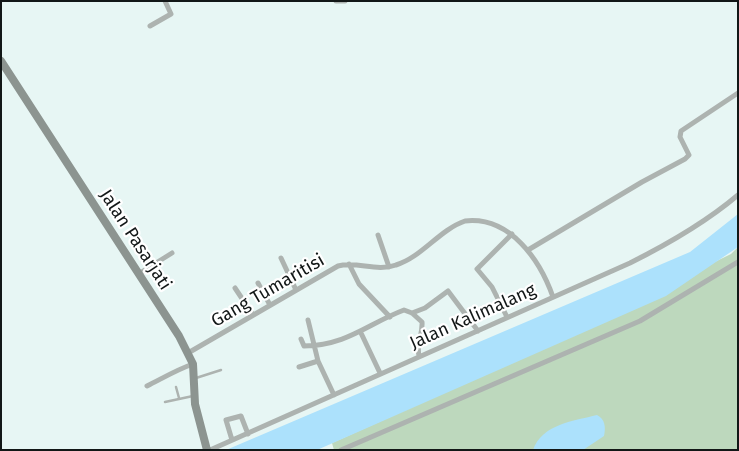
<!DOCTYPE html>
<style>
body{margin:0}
#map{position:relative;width:739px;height:451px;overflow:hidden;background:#e7f6f4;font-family:"Fira Sans",sans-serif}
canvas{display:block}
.frame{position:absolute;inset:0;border:2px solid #121717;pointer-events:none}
</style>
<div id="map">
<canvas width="739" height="451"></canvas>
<div class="frame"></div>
</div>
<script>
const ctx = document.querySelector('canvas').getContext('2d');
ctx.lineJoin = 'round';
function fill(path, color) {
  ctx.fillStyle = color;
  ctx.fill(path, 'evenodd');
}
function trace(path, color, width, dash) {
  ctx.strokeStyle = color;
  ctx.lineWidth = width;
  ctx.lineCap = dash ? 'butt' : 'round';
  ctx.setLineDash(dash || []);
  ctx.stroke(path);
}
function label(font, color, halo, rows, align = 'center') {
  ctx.font = font + ' "Fira Sans",sans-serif';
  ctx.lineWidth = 4.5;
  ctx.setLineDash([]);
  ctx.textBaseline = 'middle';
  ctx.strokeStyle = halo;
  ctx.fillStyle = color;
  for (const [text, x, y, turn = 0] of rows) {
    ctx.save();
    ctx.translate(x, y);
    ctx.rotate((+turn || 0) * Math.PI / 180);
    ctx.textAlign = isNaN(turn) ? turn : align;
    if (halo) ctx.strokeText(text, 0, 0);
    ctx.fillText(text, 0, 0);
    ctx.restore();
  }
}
const green = new Path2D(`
 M738,247V450H334L332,443L479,377L731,254Z`);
const water = new Path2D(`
 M738,214V247L666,296L317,450H226L690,252Z
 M597,415C605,419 606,427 604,436L583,450H533C542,424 574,421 597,415Z`);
const lane = new Path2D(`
 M196,378L221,370
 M176,387L179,398
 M165,402L193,396`);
const street = new Path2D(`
 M336,1H345
 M150,26L171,14L165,1
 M378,235L389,267
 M528,250L642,182L685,159L689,155L680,137L681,131L738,93
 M281,258L296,290
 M349,264L359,284L390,317
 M140,273L172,253
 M258,283L270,305
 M235,288L253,315
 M412,313L425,308L448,291L478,331
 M507,317L492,287L477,269L512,234
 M308,320L318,361L334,395
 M361,333L380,373
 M301,339L304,346C348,345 367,324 404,310L412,313L422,322C423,335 416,343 419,356
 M188,353L338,266C357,261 376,272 396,265C422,257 439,230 465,221C510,216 540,260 553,297
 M299,367L318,361
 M147,386C163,378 176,370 193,364
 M232,440L226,420L241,416L248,434
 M210,450L630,263C668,244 705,223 738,195
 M341,450L640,321L738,262`);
const secondary = new Path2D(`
 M1,61L179,336L193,364L195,404L207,450`);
const streetNames = [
 ["Jalan Pasarjati",135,240,57],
 ["Gang Tumaritisi",268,291,-30],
 ["Jalan Kalimalang",473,317,-24]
];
fill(green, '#bdd8bd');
fill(water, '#ace1fc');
trace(lane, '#adb3b0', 2.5);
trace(street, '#adb3b0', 5);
trace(secondary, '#8c9490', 8);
label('18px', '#121717', '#fff', streetNames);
</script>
